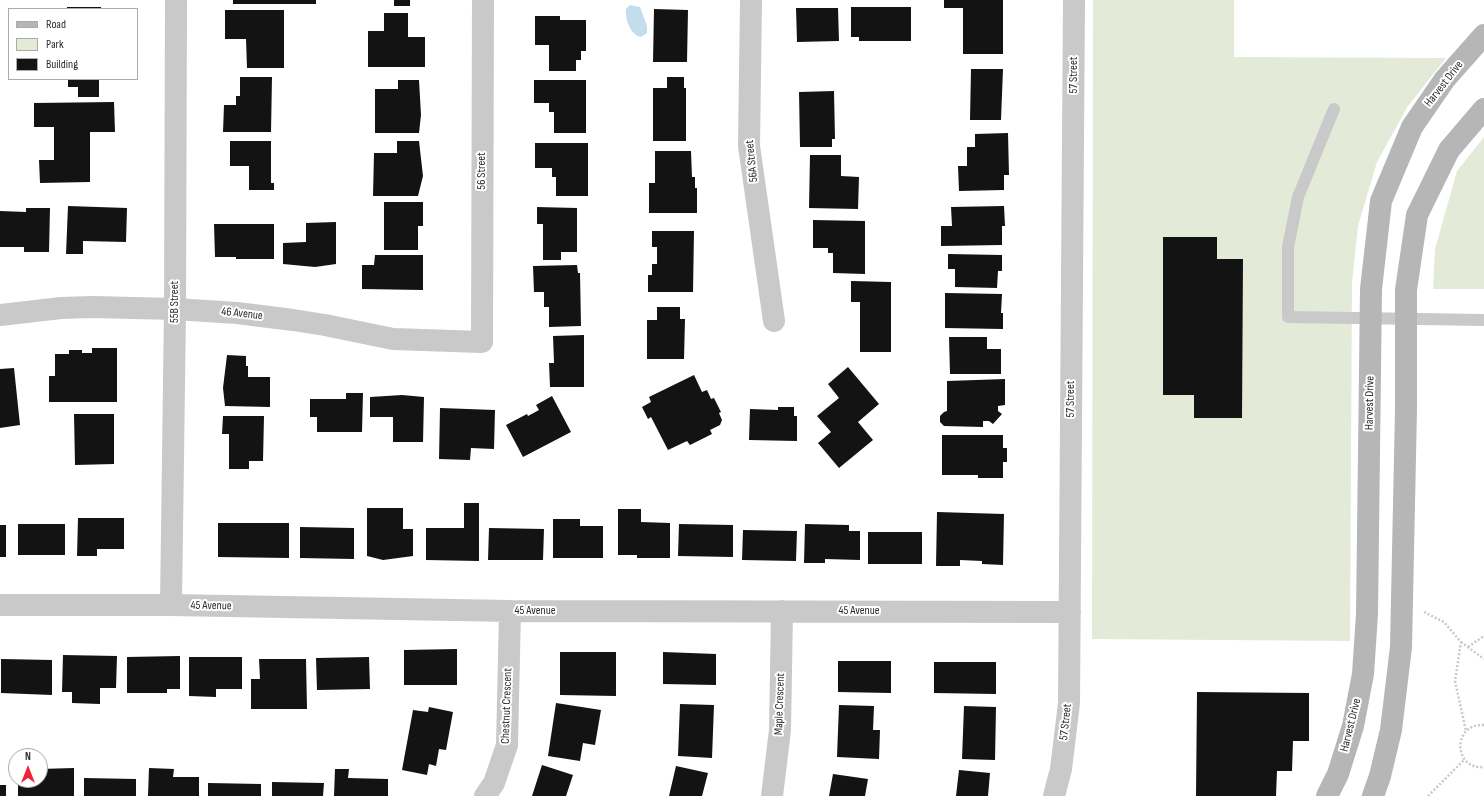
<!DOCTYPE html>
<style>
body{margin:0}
#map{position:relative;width:1484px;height:796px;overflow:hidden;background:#fff;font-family:"Sofia Sans Condensed",sans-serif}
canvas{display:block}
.legend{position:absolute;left:8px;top:8px;width:130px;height:72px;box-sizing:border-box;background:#fff;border:1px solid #ababab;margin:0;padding:5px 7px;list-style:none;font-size:12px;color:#2c2c2c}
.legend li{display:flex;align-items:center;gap:8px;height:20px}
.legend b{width:20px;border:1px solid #ababab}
.north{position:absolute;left:8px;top:748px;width:40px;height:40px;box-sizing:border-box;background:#fff;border:1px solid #ababab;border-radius:50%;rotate:0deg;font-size:11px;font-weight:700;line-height:16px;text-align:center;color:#2c2c2c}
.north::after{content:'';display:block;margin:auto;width:14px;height:18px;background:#ef2336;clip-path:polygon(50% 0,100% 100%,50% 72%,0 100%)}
</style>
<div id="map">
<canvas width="1484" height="796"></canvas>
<ul class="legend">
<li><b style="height:5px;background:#b6b6b6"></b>Road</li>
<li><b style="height:11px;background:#e3ebd8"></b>Park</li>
<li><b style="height:11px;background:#131313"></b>Building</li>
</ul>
<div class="north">N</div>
</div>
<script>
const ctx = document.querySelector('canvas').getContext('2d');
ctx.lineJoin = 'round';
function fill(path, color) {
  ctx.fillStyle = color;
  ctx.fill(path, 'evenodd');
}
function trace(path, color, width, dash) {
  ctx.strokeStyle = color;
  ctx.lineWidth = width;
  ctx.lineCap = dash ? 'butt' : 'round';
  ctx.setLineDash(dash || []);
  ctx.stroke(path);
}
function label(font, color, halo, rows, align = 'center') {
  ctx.font = font + ' "Sofia Sans Condensed",sans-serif';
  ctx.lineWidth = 4;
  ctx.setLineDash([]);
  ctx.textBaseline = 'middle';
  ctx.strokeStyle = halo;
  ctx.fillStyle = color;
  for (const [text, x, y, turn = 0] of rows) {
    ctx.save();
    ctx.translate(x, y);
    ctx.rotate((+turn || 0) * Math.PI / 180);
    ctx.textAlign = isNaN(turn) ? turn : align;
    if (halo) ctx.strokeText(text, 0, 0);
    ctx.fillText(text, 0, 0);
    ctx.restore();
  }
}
const green = new Path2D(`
 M1093,0H1234V57L1446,58L1408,106L1377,162L1358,226L1352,283L1350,641L1092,639Z
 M1484,137V289H1433L1435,249L1457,171Z`);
const water = new Path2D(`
 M630,5L640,7L647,26V33L641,37C630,35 625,19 626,9Z`);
const building = new Path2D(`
 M233,0H316V4H233Z
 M394,0H410V6H394Z
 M944,0H1003V54H963V8H944Z
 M67,7H101V9H67Z
 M851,7H911V41H859V37H851Z
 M796,8H838L839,41L797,42Z
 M654,9L688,10L687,62H653Z
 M225,10H284V68H247L246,39H225Z
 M384,13H408V37H425V67H368V31H384Z
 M535,16H560V20H586V51H581V60H576V71H549V45H535Z
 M971,69H1003L1001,120H970Z
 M240,77H272L271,132H223L224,105H236V96H240Z
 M667,77H684V88H686V141H653V88H667Z
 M68,79H99V97H78V87H68Z
 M398,80H419L421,115L419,133H375V89H398Z
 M534,80H586V133H554V112H549V103H534Z
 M834,91L835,139H832V147H800L799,92Z
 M114,102L115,132H90V182L40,183L39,160H54V127H34V103Z
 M1008,133L1009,175H1004V190L959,191L958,166H967V147H975V134Z
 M230,141H271V183H274V190H249V166H230Z
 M397,141H419L423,176L418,196H373L374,153H397Z
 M535,143H588V196H556V177H552V168H535Z
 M655,151H691L692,177H695V188H697V213H649V183H655Z
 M810,155H841V176L859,177L858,209L809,208Z
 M384,202H423V226H418V250H384Z
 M68,206L127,208L126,242L83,241V254H66Z
 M1004,206L1005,226H1002V245L941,246V226H952L951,207Z
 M537,207L577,208V252H561V260H543V224H537Z
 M26,208H50L49,252H24V247H0V211L26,212Z
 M813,220L865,221V274L833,273V253H828V248H813Z
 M336,222V264L315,267L283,264V243L306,242V223Z
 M214,224H274V259H236V257H215Z
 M652,231H694L693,292H648V275H652V264H657V247H652Z
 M1163,237H1217V259H1243L1242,418H1194V395H1163Z
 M948,254L1002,255V271H998L997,288L955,287V269H948Z
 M375,255H423V290L362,289V265H374Z
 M577,265L578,273H580L581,326L549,327V307H544V292H534L533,266Z
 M851,281L891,282V352H860V302H851Z
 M945,293L1002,294L1001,313H1003V329L945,328Z
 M657,307H680V319H685L684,359H647V320H657Z
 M584,335V387H550L549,363H554L553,336Z
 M949,337H987V349H1001V374H950Z
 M92,348H117V402H49V376H55V354H69V350H82V353H92Z
 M227,355L246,356V366H248V377H270V407L225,406L223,388Z
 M848,367L879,404L858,422L873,440L839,468L818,443L831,432L817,416L839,398L828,384Z
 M14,368L20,425L0,428V369Z
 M694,375L702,392L707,390L711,399L714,398L721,412L719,413L722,420L720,425L710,430L712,434L690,445L687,441L668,450L651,417L648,419L642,407L651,402L649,397Z
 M1005,379V405L998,406V411L1002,414L993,424L989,421H983V427L944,426L940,422V416L944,412L947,411V381Z
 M346,393H363L362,432H317V417H310V399H346Z
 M402,395L424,397L423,442H393V417H370V397Z
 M552,396L571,432L523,457L506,425L527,414L528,416L539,410L536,405Z
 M778,407H794V416H797V441L749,440L750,409L778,410Z
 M440,408L495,410L494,449L471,448L470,460L439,459Z
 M74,414H114V464L75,465Z
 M223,416H264L263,461H249V469H229V434H222Z
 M942,435H1003V448H1007V462H1003V478H978V475H942Z
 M464,503H479V561L426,560V528H464Z
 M367,508H403V529H413V556L383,560L367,556Z
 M618,509H641V522L670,523V558H637V555H618Z
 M937,512L1004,514L1003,565L982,564V561L960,560V566H936Z
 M78,518H124V549H97V556H77Z
 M553,519H580V526H603V558H553Z
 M218,523H289V558L218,557Z
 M18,524H65V555H18Z
 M679,524L733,525V557L678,556Z
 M805,524L849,525V531H860V560L825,559V563H804Z
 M0,525H6V557H0Z
 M300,527L354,528V559L300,558Z
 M489,528L544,529L543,560H488Z
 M743,530L797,531L796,561L742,560Z
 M868,532H922V564H868Z
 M457,649V685H404V650Z
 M560,652H616V696L560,695Z
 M663,652L716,654V685L663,684Z
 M63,655L117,656L116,688H100V704L72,703V692H62Z
 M180,656V689H167V693H127V657Z
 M189,657H242V689H216V697L189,696Z
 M369,657L370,689L317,690L316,658Z
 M1,659L52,660V695L1,693Z
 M259,659H306L307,709H251V679H260Z
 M838,661H891V693L838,692Z
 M934,662H996V694L934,693Z
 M1197,692L1309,693V741H1293L1292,771H1277L1276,796H1196Z
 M556,703L601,710L595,745L583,743L580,761L548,756Z
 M680,704L714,705L712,758L678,756Z
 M839,705L874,706L873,730H880L879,759L837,757Z
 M964,706L996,707L995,760L962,759Z
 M429,707L453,712L446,750L439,749L436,766L429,764L427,775L402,770L413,710L428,712Z
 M542,765L573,775L566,796H532Z
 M676,766L708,773L702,796H669Z
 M74,768V796H18V780H40V769Z
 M149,768L174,769L173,777H199V796H148Z
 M335,769H349L348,778L388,779V796H334Z
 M959,770L990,773L988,796H956Z
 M833,774L868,779L865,796H829Z
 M84,778L136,779V796H84Z
 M272,782L324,783L323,796H272Z
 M208,783L261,784V796H208Z
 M0,785H6V796H0Z`);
const path = new Path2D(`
 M1424,612L1444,622L1461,642L1455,681L1466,731
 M1461,642L1484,659
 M1468,647L1484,636
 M1484,725C1452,723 1453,770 1484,767
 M1428,796L1464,760`);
const lane = new Path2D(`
 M1334,109L1298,197L1288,247V317L1484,320`);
const street = new Path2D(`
 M751,0L749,146L774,321
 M0,315L61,308L92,307L175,309L237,313L293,320L325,325L393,339L482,342L483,0
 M0,605H171L510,611L1070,612
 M171,605L175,309L176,0
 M485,796L494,783L507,745L510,611
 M772,796L780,730L782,611
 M1054,796L1061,769L1069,703L1074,0`);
const secondary = new Path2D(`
 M1327,796L1338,774L1353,726L1363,674L1367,614L1371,289L1381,201L1412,127L1445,79L1484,35
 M1373,796L1380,776L1391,730L1401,647L1406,409V290L1417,215L1449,150L1484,109`);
const streetNames = [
 ["57 Street",1074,75,-90],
 ["Harvest Drive",1444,84,-52],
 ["56A Street",752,161,-96],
 ["56 Street",482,171,-90],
 ["55B Street",175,302,-90],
 ["46 Avenue",242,314,6],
 ["57 Street",1071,399,-90],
 ["Harvest Drive",1370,403,-89],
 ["45 Avenue",211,606,1],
 ["45 Avenue",535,611],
 ["45 Avenue",859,611],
 ["Maple Crescent",780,704,-88],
 ["Chestnut Crescent",507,706,-88],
 ["57 Street",1066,722,-84],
 ["Harvest Drive",1351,725,-76]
];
fill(green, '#e3ebd8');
fill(water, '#c3ddec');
fill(building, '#131313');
trace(path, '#c9c9c9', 2.5, [2, 2]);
trace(lane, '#c9c9c9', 12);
trace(street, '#c9c9c9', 22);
trace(secondary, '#b6b6b6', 22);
label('12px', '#2c2c2c', '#fff', streetNames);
</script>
